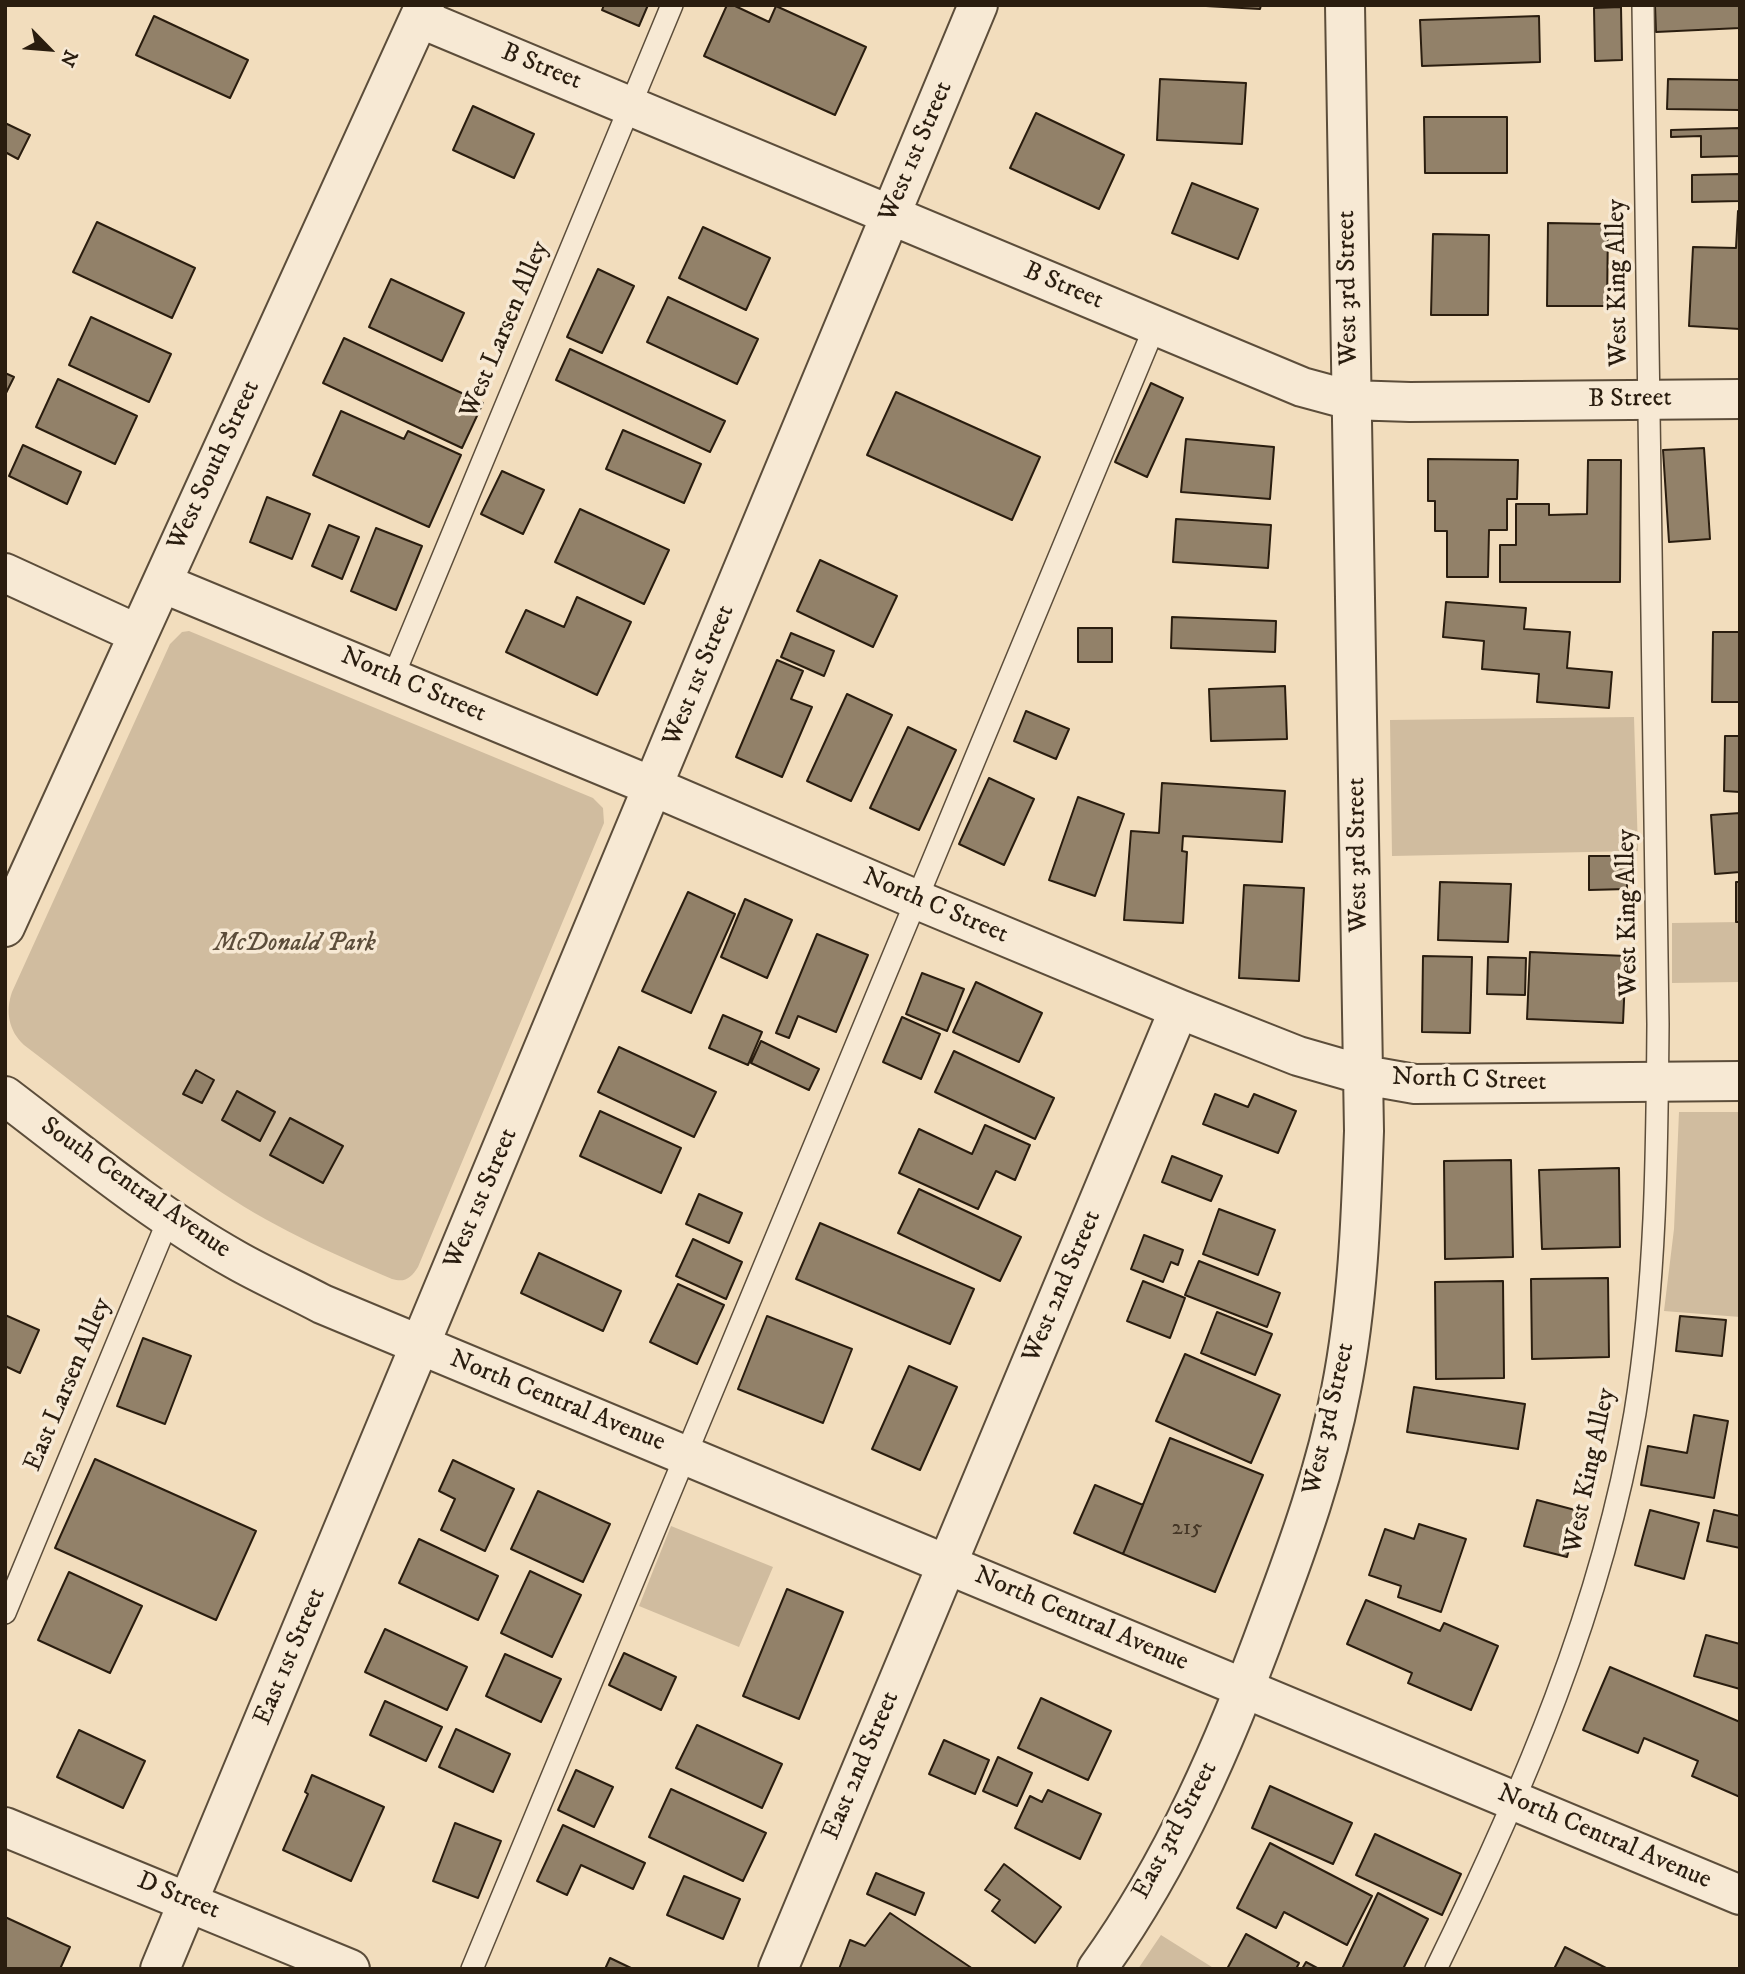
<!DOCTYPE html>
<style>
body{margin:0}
#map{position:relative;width:1745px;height:1974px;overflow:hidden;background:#f2ddbd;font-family:"IM FELL DW Pica",serif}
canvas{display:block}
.frame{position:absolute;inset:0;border:7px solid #2a1d0f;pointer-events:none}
.north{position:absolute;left:14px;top:14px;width:70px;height:70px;-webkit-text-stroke:5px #f7e9d4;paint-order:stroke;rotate:115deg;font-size:19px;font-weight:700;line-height:28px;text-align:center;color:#2a1d0f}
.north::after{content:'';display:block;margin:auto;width:24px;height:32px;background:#2a1d0f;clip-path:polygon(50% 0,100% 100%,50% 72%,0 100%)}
</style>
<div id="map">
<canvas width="1745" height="1974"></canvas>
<div class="frame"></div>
<div class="north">N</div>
</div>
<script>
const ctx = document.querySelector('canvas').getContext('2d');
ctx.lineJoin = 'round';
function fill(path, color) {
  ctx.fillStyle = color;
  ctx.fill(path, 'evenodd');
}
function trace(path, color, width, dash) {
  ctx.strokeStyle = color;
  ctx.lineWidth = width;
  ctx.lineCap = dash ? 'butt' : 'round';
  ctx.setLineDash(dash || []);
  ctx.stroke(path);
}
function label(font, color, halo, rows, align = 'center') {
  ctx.font = font + ' "IM FELL DW Pica",serif';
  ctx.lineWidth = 7;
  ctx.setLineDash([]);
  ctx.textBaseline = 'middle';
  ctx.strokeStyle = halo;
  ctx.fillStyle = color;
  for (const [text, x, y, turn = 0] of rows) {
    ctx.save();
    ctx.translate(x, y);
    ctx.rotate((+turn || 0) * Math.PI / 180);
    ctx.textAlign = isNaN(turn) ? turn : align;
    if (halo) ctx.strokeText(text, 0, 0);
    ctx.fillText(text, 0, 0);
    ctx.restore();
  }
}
const green = new Path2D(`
 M189,631L593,798L603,808L604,823L418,1267C411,1278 405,1283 392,1279C330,1253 267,1224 212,1186C147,1142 86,1092 24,1045C9,1031 5,1012 12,992L170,644L182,632Z
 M1634,717L1638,851L1392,856L1390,720Z
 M1740,922V982L1672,983V923Z
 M1679,1112H1740V1317L1664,1311L1674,1229Z
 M671,1526L773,1567L739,1647L639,1606Z
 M1161,1935L1215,1969H1138Z`);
const building = new Path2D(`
 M604,5H648L639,26L602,10Z
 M727,5H733L769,22L776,6L866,47L835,115L704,56Z
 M1188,5H1261L1260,9Z
 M1655,5H1740V28L1656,32Z
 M1621,7L1622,60L1595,61L1594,8Z
 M154,16L248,60L230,98L136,55Z
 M1539,16L1540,62L1422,66L1420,20Z
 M1160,79L1246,83L1242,144L1157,140Z
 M1668,79L1740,80V110L1667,109Z
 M473,106L534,134L514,178L453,150Z
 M1036,113L1124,155L1099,209L1010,168Z
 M1424,117H1507V173H1425Z
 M5,123L30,135L18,159L5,152Z
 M1740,128V156L1701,157V136L1671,137V130Z
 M1740,174V201L1692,202V175Z
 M1192,183L1258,209L1238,259L1172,233Z
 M1738,211H1740V329L1689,326L1693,247L1736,248Z
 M97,222L195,268L172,318L73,272Z
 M1548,223L1608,224L1607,306H1547Z
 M703,227L770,258L746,310L679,278Z
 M1433,234L1489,235L1488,315H1431Z
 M598,269L634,286L602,353L567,337Z
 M391,279L464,313L442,361L369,327Z
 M668,297L758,339L737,384L647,342Z
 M91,317L171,354L149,402L69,365Z
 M344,338L483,403L462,448L323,383Z
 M570,349L725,421L710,452L556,380Z
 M5,373L14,377L5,395Z
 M58,379L137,416L115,464L36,427Z
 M1151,383L1183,398L1147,477L1115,462Z
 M896,392L1040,457L1012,520L867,455Z
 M341,411L404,439L408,431L461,455L429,527L313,475Z
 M623,430L701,464L684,503L606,469Z
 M1186,439L1274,447L1270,499L1181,492Z
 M23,445L81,472L67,504L9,476Z
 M1704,448L1710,539L1669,542L1663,450Z
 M1428,459L1518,460L1517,499H1507V530H1489L1488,577H1447V531H1435V501H1428Z
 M1588,460H1621L1620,582H1500V545H1516V504H1549V515L1587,514Z
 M502,471L544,490L523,534L481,514Z
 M267,497L310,514L292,559L250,542Z
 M580,509L669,550L644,604L555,562Z
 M1176,519L1271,525L1268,568L1173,562Z
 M329,525L359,537L342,579L312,566Z
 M376,528L422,546L396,610L351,591Z
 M820,560L897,596L873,647L797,611Z
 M577,597L631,622L597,695L506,652L526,610L564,627Z
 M1446,602L1526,608L1524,629L1570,632L1567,668L1612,672L1609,708L1537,702L1539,674L1482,669L1484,641L1443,637Z
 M1172,617L1276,621L1275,652L1171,648Z
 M1078,628H1112V662H1078Z
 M1713,632H1740V702H1712Z
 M791,633L834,651L824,676L781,657Z
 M777,660L803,671L791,699L812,707L782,777L736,757Z
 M1285,686L1287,739L1211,741L1209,689Z
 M847,694L892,715L851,801L807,781Z
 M1026,711L1069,729L1056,759L1014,741Z
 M908,727L956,750L919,830L870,808Z
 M1725,736H1740V792L1724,791Z
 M989,778L1034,799L1004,865L959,844Z
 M1162,783L1285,791L1282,842L1183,836L1182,851L1187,852L1183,923L1124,920L1131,831L1159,833Z
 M1078,797L1124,814L1095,896L1049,880Z
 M1740,813V872L1715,874L1711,815Z
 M1589,856H1627V889L1589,890Z
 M1440,882L1511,884L1508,942L1438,940Z
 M1736,882H1740V922H1736Z
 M1244,885L1304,888L1299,981L1239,978Z
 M688,892L735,914L691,1013L642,991Z
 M745,899L792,920L767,978L721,957Z
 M817,934L868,955L836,1032L798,1016L789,1038L776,1033Z
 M1530,952L1626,956L1623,1023L1527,1019Z
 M1423,956L1472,957L1470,1033L1422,1032Z
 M1488,957L1526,958L1525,995L1487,994Z
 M922,973L964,989L947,1031L906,1014Z
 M976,982L1042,1013L1019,1062L953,1032Z
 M723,1015L762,1032L748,1065L709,1048Z
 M902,1017L940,1034L921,1079L883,1062Z
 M761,1041L819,1069L809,1090L751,1063Z
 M619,1047L716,1092L694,1137L598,1092Z
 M954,1051L1054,1098L1035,1139L935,1092Z
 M196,1070L214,1080L202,1103L183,1094Z
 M237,1091L275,1112L260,1141L222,1120Z
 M1215,1094L1248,1107L1254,1094L1296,1111L1278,1153L1203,1124Z
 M600,1111L681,1148L661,1193L580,1156Z
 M290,1118L343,1146L323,1183L270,1155Z
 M985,1125L1030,1145L1015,1180L996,1171L978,1209L899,1173L919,1129L972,1154Z
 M1172,1156L1222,1176L1211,1201L1162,1182Z
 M1511,1160L1513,1257L1445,1259L1444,1161Z
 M1619,1168L1620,1247L1542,1249L1539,1170Z
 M919,1189L1021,1237L1000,1281L898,1233Z
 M699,1194L742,1213L729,1243L686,1224Z
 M1219,1209L1275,1230L1258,1275L1203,1254Z
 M820,1223L974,1289L950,1344L796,1279Z
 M1144,1235L1183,1250L1178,1265L1171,1262L1163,1282L1131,1269Z
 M693,1239L742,1262L726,1299L676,1276Z
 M539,1253L621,1291L603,1331L521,1293Z
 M1199,1261L1280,1293L1267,1327L1185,1295Z
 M1608,1278L1609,1357L1532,1359L1531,1279Z
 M1143,1281L1185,1298L1170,1338L1127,1321Z
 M1503,1281L1504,1378L1436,1379L1435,1282Z
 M678,1284L724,1305L697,1364L650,1342Z
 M1217,1312L1272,1334L1255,1375L1201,1353Z
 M5,1315L39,1330L20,1373L5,1366Z
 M767,1316L852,1349L823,1423L738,1389Z
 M1680,1316L1726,1320L1722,1356L1676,1351Z
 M143,1338L191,1356L165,1424L117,1406Z
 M1185,1354L1280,1395L1251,1463L1156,1421Z
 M909,1366L957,1387L920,1470L872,1449Z
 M1414,1387L1525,1404L1518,1449L1407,1432Z
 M1694,1415L1728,1421L1714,1498L1641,1485L1648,1446L1687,1453Z
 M1170,1438L1263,1475L1215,1592L1123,1554Z
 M95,1459L256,1531L216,1620L55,1548Z
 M453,1460L514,1489L485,1551L441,1530L455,1499L439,1491Z
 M1095,1485L1143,1505L1123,1554L1074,1533Z
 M538,1491L610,1524L583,1582L511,1549Z
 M1537,1500L1579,1511L1567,1557L1524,1546Z
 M1650,1510L1699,1523L1684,1579L1635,1565Z
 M1714,1510L1740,1516V1548L1707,1541Z
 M1419,1524L1466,1539L1441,1612L1398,1597L1401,1586L1369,1575L1385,1529L1414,1539Z
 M419,1539L498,1576L478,1620L399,1583Z
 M530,1571L581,1595L552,1657L501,1633Z
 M69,1572L142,1606L110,1673L38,1640Z
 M787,1589L843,1612L799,1719L743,1696Z
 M1366,1600L1440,1631L1444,1623L1498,1646L1471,1710L1408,1683L1412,1673L1347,1644Z
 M385,1629L467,1667L447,1710L365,1672Z
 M1706,1635L1740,1644V1689L1694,1676Z
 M624,1653L676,1677L661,1710L609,1685Z
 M505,1654L561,1679L541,1722L486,1696Z
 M1610,1667L1740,1722V1797L1692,1776L1698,1761L1644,1738L1638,1753L1583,1730Z
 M1041,1698L1111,1731L1088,1780L1018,1748Z
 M385,1701L442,1727L426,1761L370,1735Z
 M697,1725L782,1764L762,1808L676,1768Z
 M456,1729L510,1754L493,1792L439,1767Z
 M79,1730L145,1761L123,1808L57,1777Z
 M944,1740L989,1760L975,1794L929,1774Z
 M998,1757L1032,1773L1017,1806L983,1791Z
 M576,1770L613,1787L594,1827L558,1810Z
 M312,1775L384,1807L351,1881L283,1850L308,1794L305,1792Z
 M1270,1786L1352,1823L1333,1864L1252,1828Z
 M671,1789L766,1833L743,1881L649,1837Z
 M1048,1790L1101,1814L1080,1859L1015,1828L1030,1796L1042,1802Z
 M455,1823L501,1841L478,1898L433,1881Z
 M563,1825L645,1863L633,1889L581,1865L567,1895L537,1881Z
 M1375,1834L1461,1874L1442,1915L1356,1875Z
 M1270,1843L1372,1896L1347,1945L1284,1912L1276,1928L1237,1908Z
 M1004,1864L1061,1907L1035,1943L992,1911L1000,1900L985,1890Z
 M876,1873L924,1893L915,1915L867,1894Z
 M684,1876L740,1899L723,1939L667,1915Z
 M1378,1893L1428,1919L1403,1969H1342Z
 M890,1913L973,1969H839L850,1940L865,1946Z
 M5,1917L70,1947L60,1969H5Z
 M1246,1934L1299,1963L1296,1969H1227Z
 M1565,1947L1608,1969H1554Z
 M610,1958L633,1969H605Z
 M1306,1962L1319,1969H1302Z`);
const service = new Path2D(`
 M393,677L672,5
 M5,1613L169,1218
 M472,1969L1155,326
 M1436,1969C1522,1793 1602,1608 1635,1413C1656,1284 1657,1154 1658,1024L1643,5`);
const minor = new Path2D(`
 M419,18L1302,387L1350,400L1410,402L1740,399
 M5,573L138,634
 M162,583L654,787L915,899L1179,1009L1298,1056L1364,1075L1415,1084L1740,1081
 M5,927L425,5
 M5,1827L350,1969
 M160,1969L978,5
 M778,1969L1179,1009
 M1097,1969C1174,1862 1226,1741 1271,1618C1299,1544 1326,1468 1341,1390C1358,1304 1361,1218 1364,1131L1345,5`);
const tertiary = new Path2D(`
 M5,1096C80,1153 154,1214 236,1260C264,1276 294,1289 322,1304L1740,1895`);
const numberNames = [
 ["215",1187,1529]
];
const streetNames = [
 ["B Street",541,68,22],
 ["West 1st Street",917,152,-67],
 ["West King Alley",1619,283,-91],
 ["B Street",1063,287,23],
 ["West 3rd Street",1349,288,-91],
 ["West Larsen Alley",506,330,-67],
 ["B Street",1630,400,-1],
 ["West South Street",215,466,-65],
 ["West 1st Street",700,676,-68],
 ["North C Street",413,686,23],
 ["West 3rd Street",1359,855,-91],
 ["North C Street",935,907,23],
 ["West King Alley",1629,913,-91],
 ["North C Street",1469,1081,2],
 ["South Central Avenue",135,1189,35],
 ["West 1st Street",482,1199,-67],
 ["West 2nd Street",1063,1287,-67],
 ["East Larsen Alley",69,1385,-67],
 ["North Central Avenue",557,1402,22],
 ["West 3rd Street",1330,1419,-77],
 ["West King Alley",1591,1471,-78],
 ["North Central Avenue",1081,1620,23],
 ["East 1st Street",291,1657,-67],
 ["East 2nd Street",862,1766,-67],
 ["East 3rd Street",1176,1831,-62],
 ["North Central Avenue",1604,1838,23],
 ["D Street",178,1897,22]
];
const parkNames = [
 ["McDonald Park",295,945]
];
fill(green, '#d0bc9f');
fill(building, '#928169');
trace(building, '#2a1d0f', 2);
trace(service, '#5c4d3a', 24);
trace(minor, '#5c4d3a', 42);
trace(tertiary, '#5c4d3a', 42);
trace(service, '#f7e9d4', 21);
trace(minor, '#f7e9d4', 38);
trace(tertiary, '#f7e9d4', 38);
label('23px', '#443626', null, numberNames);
label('26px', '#2a1d0f', '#f7e9d4', streetNames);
label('italic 26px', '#5c4d3a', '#f7e9d4', parkNames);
</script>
